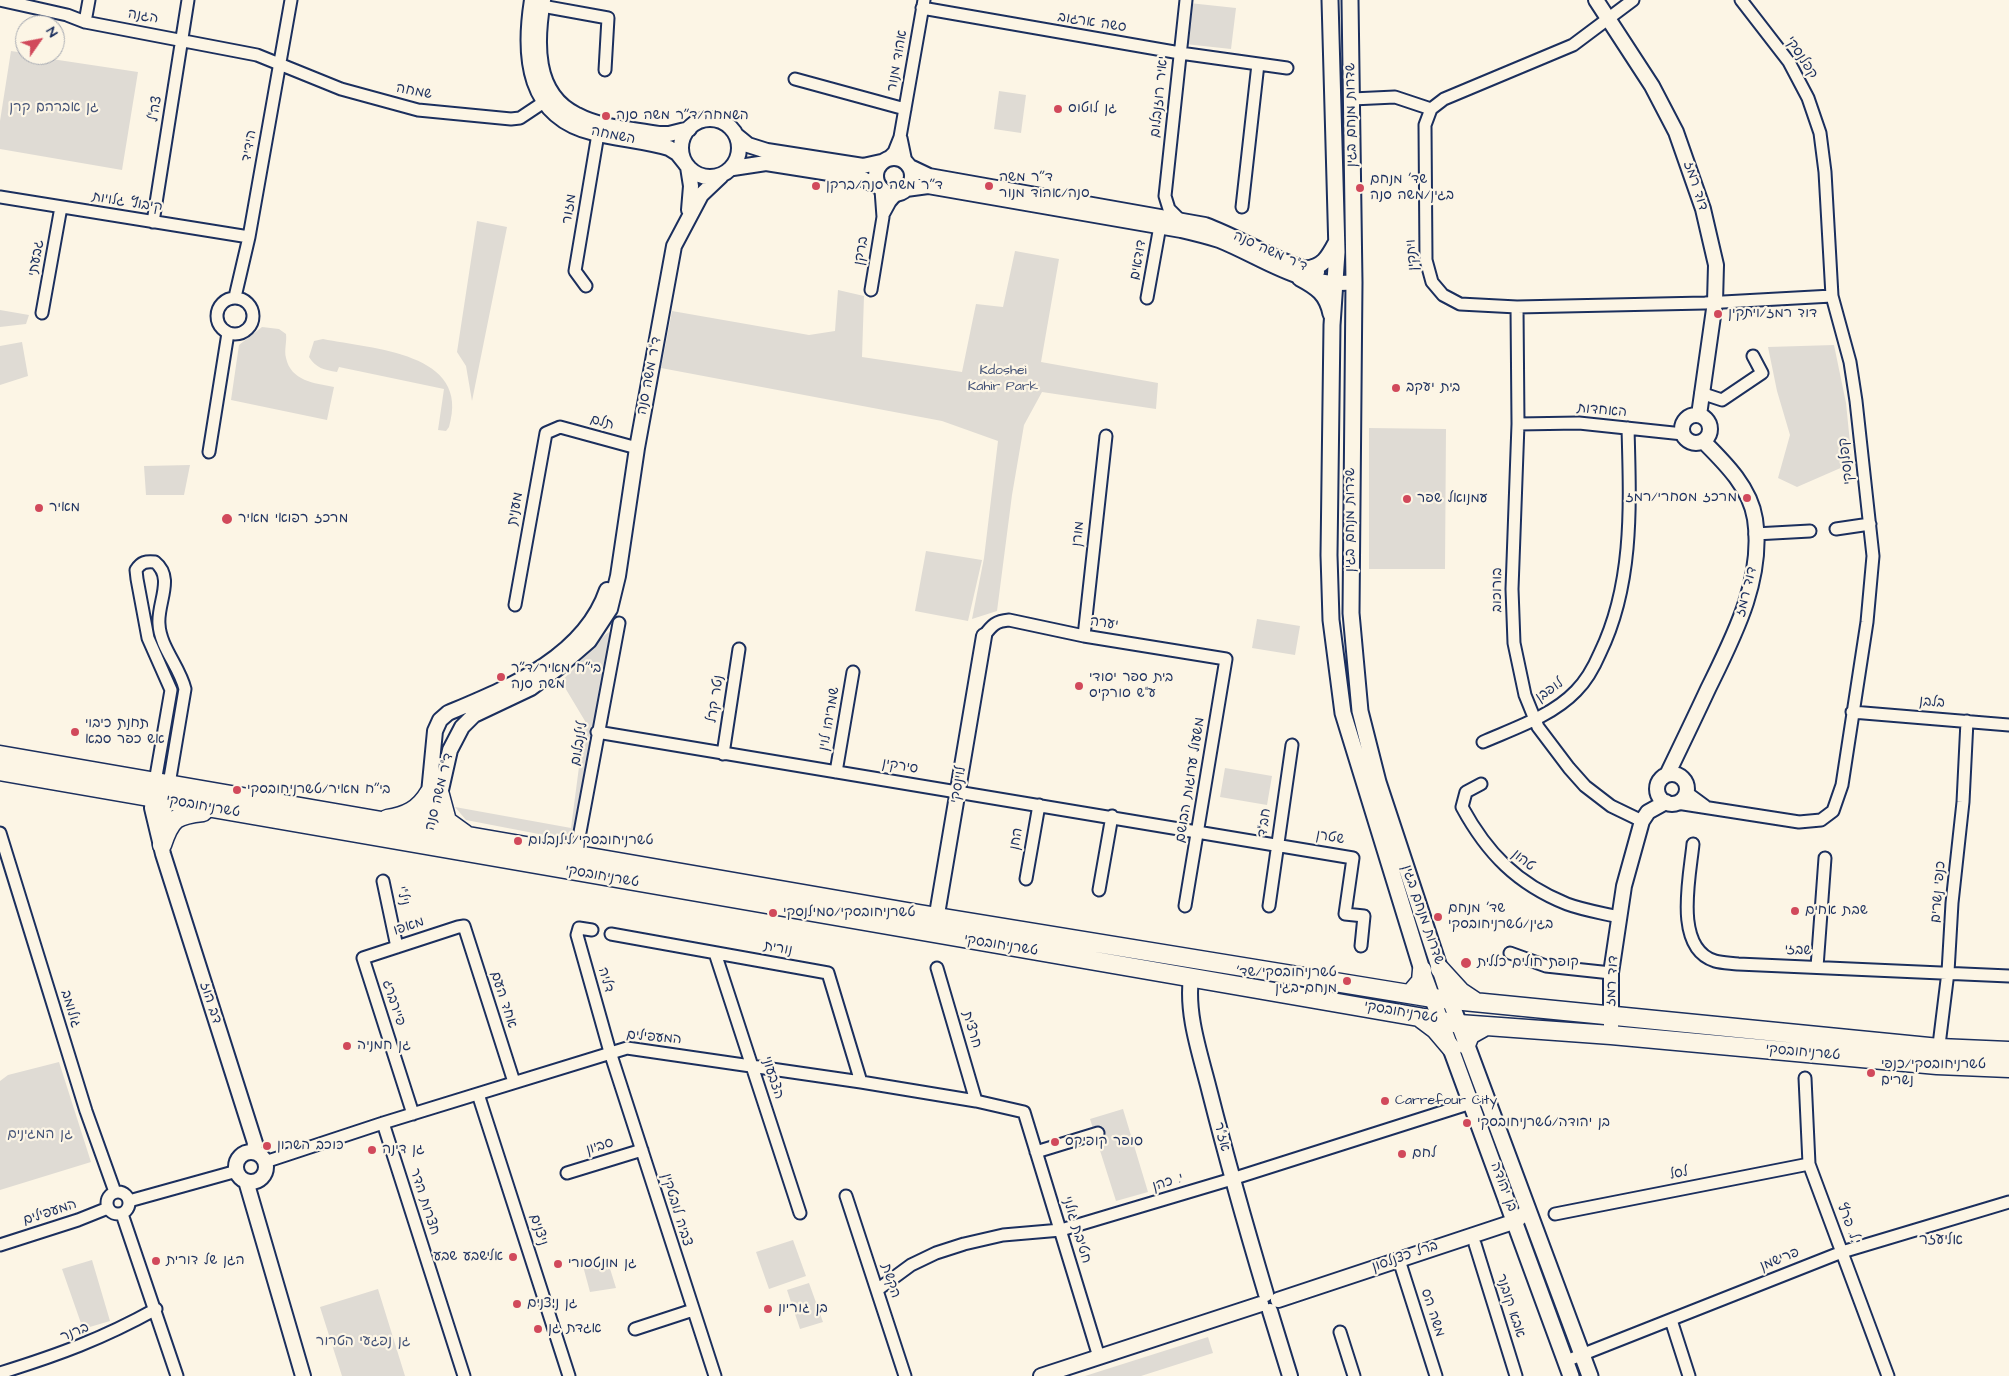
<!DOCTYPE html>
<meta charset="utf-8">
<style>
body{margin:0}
#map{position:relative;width:2009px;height:1376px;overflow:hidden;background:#fcf5e5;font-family:"Architects Daughter",sans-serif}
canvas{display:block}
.north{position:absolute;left:15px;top:15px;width:50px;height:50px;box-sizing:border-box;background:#fcf5e5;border:1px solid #a2a6af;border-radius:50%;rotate:57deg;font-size:14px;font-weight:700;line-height:20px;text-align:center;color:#1b2f5e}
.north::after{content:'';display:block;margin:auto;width:18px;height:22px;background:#d1495b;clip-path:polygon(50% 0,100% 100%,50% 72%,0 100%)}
</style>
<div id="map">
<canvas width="2009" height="1376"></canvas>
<div class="north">N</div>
</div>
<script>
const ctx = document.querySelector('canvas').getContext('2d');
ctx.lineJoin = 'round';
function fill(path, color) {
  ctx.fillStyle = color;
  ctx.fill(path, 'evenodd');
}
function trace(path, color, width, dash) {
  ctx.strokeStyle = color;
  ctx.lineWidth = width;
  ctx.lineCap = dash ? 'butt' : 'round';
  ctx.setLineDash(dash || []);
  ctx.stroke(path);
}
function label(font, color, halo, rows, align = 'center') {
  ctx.font = font + ' "Architects Daughter","Playpen Sans Hebrew",sans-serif';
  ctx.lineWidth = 4.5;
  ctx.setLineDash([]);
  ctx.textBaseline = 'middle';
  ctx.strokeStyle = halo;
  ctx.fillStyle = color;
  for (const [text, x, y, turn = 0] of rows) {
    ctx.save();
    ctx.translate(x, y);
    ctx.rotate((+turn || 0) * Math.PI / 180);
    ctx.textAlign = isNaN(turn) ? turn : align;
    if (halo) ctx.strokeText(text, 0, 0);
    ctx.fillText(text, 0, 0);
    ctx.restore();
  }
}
const green = new Path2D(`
 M1189,3L1236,8L1231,49L1185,44Z
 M11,51L25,53V55L138,72L122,170L0,149V121Z
 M999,91L1026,95L1021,133L994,129Z
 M477,221L507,227L472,401L466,366L457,352Z
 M1015,251L1059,259L1041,362L1158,383L1156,409L1042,392L1024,425L1012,495L997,611L972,619L984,558L998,441L942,421L661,368L672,311L809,335L835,331L838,290L864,296L862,357L962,372L976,304L1003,307Z
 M0,310L29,315L26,324L0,327Z
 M262,327L279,329L286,334C287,342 284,350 286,358C291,381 314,383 334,387L327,420L231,400L239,345Z
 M323,339C372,349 472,352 449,427L446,431L438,430L444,389L339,367L337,372C324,370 316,368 309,357L314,341Z
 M22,342L28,376L0,385V346Z
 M1834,345L1846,403L1852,463L1797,487L1778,478L1790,435L1777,391L1768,347Z
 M1369,428L1446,429L1445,569H1369Z
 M190,465L184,495H146L144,466Z
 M926,551L982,560L968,621L915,611Z
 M1257,619L1300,626L1295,655L1252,648Z
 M610,632L580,842L466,820L455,807L571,828L585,721L561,681C575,671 601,634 610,632Z
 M1225,768L1272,776L1267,805L1220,797Z
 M59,1062L91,1162L0,1190V1081L8,1075Z
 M1123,1109L1148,1192L1116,1201L1090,1119Z
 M793,1240L806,1276L769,1289L756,1252Z
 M607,1259L616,1288L590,1292L583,1266Z
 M92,1260L110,1321L83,1329L62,1269Z
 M809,1283L823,1322L800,1329L787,1290Z
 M378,1289L405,1376H342L320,1307Z
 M1208,1337L1213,1353L1141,1376H1085Z`);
const minor = new Path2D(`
 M0,0L67,15L85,22L257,55L341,89L418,110L511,119L520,118L544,102
 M1633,0L1573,45L1444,99L1431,109L1425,125L1426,260L1432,282L1443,295L1460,304L1517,307L1705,303L1832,296
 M542,6L608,18L605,70
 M922,8L1180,53L1287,68
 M85,22L89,0
 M795,79L905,109
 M1352,99L1395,97L1431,109
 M901,138L906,162
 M887,159L894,152L900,137L924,0
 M0,197L249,237
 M1242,207L1258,64
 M884,213L890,202L897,194
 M1179,219L1169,209L1165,196L1186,0
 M153,222L188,0
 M586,286L575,271L598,134
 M871,290L883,217L881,190
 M235,297L249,237L291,0
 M217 316a18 18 0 1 1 36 0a18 18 0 1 1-36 0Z
 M1147,298L1160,226
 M1517,307L1518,424L1512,589L1514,643L1525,695L1538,727L1569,768L1585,786L1611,806L1642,821
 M42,313L61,207
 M1701,393L1722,400L1762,373L1753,356
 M1518,424L1579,423L1683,434
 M209,452L228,333
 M1836,529L1870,524
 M1755,534L1810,531
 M515,605L546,433L560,427L637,448
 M984,636C992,625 996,621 1009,620L1084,636L1226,659L1185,906
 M1084,636L1106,436
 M1852,712L2009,725
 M597,732L1353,858L1345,914L1364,916L1361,946
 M1483,742C1515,728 1552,716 1576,691C1587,680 1594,667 1600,653C1634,583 1630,504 1628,428
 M723,754L739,649
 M836,772L853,672
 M155,782L171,690L148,638L137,579L136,570C141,562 146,561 155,562C175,578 157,603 159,624C160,647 180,667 185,689L169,784
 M1481,784L1466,792L1462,807C1487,853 1517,884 1567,904C1583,910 1602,913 1619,917
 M1686,792L1705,806
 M1677,803L1799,822L1821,820L1833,811L1842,785L1867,622L1873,556L1856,401L1850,362L1832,296L1825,172L1820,133L1808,98L1789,62L1741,0
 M0,833L86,1111L115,1192
 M1693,844C1690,876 1673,948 1715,961C1722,963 1731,963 1738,964L2009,976
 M575,859L619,623
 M1026,879L1039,805
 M383,881L397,947
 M1099,890L1112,816
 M1269,906L1292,745
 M592,930L579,928L577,935L610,1052L715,1376
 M611,934L828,973L861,1082
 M715,953L800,1213
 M1510,953L1546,966L1611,973
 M1817,967L1825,858
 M937,968L976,1101
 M1938,1053L1948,972L1952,903L1963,802L1967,721
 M1805,1078L1809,1164L1888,1376
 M478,1094L569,1376
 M413,1114L363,958L458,927L464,926L514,1082
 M383,1123L464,1376
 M1036,1152L1098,1133
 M265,1162L383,1123L627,1048L861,1082L976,1101L1024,1112L1099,1357
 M567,1173L642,1150
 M107 1203a11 11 0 1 1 22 0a11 11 0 1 1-22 0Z
 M846,1196L905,1376
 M129,1201L237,1171
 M122,1214L177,1376
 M1555,1214L1809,1164
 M1475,1244L1516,1376
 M0,1245L78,1220L108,1208
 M1399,1260L1436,1376
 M877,1290L911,1265L936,1253L964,1244L1003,1235L1061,1230L1232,1179L1471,1103
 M1671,1320L1689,1376
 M635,1329L693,1310
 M1340,1332L1354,1376
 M1566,1361L1842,1252L2009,1202
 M0,1373C58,1355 102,1339 156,1309`);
const tertiary = new Path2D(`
 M532,0C523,57 527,117 594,133C619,139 645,141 669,148L677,153L685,163
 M543,0C536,41 533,94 577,115C601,128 632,129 659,134H669L689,129
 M1596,0L1652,86L1676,132L1703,209L1716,265L1715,302L1699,415
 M681 148a29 29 0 1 1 58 0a29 29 0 1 1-58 0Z
 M737,136L748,145L767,151L863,166L881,162
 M876 176a18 18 0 1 1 36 0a18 18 0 1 1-36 0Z
 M688,167L691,186L689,210
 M910,167L929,176L1205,225C1243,239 1278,263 1317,272
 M733,168L766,163L861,178L879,187
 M906,189L928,186L1181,230C1194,233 1206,236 1219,240C1264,258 1302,289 1354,282
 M1682 429a14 14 0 1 1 28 0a14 14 0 1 1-28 0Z
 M1657 789a15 15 0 1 1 30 0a15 15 0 1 1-30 0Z
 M1667,775C1681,746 1695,717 1708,689C1734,636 1764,579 1755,519C1750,487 1724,462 1703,441
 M154,788L152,808L163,854L255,1143L254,1152
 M161,833L168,790
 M422,836L421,828L429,793L435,731L440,720L448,713C507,688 584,658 607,590
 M428,837L432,830L450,750L462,727L474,715L531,688L558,668L589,641L610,609L618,576L637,448L674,246L701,195L721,176
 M935,926L984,636
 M1191,977C1186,1016 1201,1056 1210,1093C1227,1160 1246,1227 1266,1294
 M1611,1035V973L1624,886L1642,821L1648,812L1666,802
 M236 1167a15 15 0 1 1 30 0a15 15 0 1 1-30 0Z
 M246,1181L303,1376
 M1278,1300L1516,1221L1528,1210
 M1270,1311L1290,1376
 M1041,1376L1261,1304`);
const secondary = new Path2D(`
 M1330,0L1337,252L1332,325L1329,555L1331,620L1343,713L1422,970L1571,1376
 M1350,0L1354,282L1351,613L1360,711L1378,782L1450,1000L1590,1376
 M1306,269C1323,267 1328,258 1336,243
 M1300,278C1317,287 1327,294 1331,314`);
const primary = new Path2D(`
 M0,755L919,914L1433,998L1939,1048L2009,1051
 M0,771L1459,1024L1611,1035L1937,1065L2009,1068
 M440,795L447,821L465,834
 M387,819C406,816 419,810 429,793
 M162,845C171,818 176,815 203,812
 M1440,969L1461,992L1476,1002
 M1410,994L1421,981L1422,970
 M1419,1017L1435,1029L1452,1049
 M1466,1045L1470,1035L1486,1026`);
const markers = [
 [1058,109,5,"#d1495b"],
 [606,116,5,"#d1495b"],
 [816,186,5,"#d1495b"],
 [989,186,5,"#d1495b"],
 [1360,188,5,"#d1495b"],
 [1718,314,5,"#d1495b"],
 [1396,388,5,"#d1495b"],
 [1747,498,5,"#d1495b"],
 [1407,499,5,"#d1495b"],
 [39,508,5,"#d1495b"],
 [227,519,6,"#d1495b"],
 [501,677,5,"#d1495b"],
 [1079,686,5,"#d1495b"],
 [75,732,5,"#d1495b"],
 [237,790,5,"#d1495b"],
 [518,841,5,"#d1495b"],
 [1795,911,5,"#d1495b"],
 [773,913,5,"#d1495b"],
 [1438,917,5,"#d1495b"],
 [1466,963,6,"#d1495b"],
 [1347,981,5,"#d1495b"],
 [347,1046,5,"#d1495b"],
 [1871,1073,5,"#d1495b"],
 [1385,1101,5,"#d1495b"],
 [1467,1123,5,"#d1495b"],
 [1055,1142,5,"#d1495b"],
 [267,1146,5,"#d1495b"],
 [372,1150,5,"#d1495b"],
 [1402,1154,5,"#d1495b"],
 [513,1257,5,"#d1495b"],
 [156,1261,5,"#d1495b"],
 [558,1264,5,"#d1495b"],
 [517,1304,5,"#d1495b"],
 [768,1309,5,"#d1495b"],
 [538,1329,5,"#d1495b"]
];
const streetNames = [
 ["הגנה",143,17,10],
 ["סשה ארגוב",1092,23,9],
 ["קפלנסקי",1801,58,57],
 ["אהוד מנור",898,61,-80],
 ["שמחה",414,92,11],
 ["יאיר רוזנבלום",1160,97,-84],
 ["צה\"ל",156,109,-81],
 ["שדרות מנחם בגין",1352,115,-91],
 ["השמחה",613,136,11],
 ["הידיד",250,146,-80],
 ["דוד רמז",1695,186,72],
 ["קיבוץ גלויות",127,203,9],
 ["מזור",570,209,-81],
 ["ברקן",862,251,-81],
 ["ד\"ר משה סנה",1270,252,24],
 ["ויתקין",1413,255,-95],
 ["גבעתי",37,258,-80],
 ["דודאים",1139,260,-80],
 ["ד\"ר משה סנה",650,376,-79],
 ["האחדות",1602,411,5],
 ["תלם",602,423,15],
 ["קפלנסקי",1847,461,-97],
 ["מענית",516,509,-79],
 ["שדרות מנחם בגין",1351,520,-90],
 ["מורן",1079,534,-84],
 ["בורוכוב",1498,590,-90],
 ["דוד רמז",1747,592,-76],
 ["יערה",1104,624,9],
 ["לופבן",1550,691,-35],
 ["נטר קרל",716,699,-81],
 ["בלבן",1932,703,5],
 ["שמריהו לוין",830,719,-80],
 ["לילנבלום",580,744,-80],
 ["סירקין",900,767,9],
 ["משעול ערוגות הבושם",1191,780,-81],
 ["לוינסקי",959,785,-80],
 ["ד\"ר משה סנה",440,792,-76],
 ["טשרניחובסקי",203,807,10],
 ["חב\"ד",1265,823,-82],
 ["שטרן",1330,838,10],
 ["החן",1017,839,-80],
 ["טהון",1523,861,39],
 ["טשרניחובסקי",602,877,10],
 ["כנפי נשרים",1939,892,-85],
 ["ניל\"י",402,896,77],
 ["שדרות מנחם בגין",1422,915,71],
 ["מאפו",409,927,-18],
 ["טשרניחובסקי",1001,946,9],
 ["נורית",778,949,10],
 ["שבזי",1798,951,2],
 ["דליה",605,980,74],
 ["דוד רמז",1613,981,-87],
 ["אחד העם",503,1000,72],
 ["דב הוז",210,1003,72],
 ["פיירברג",393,1003,72],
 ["גולומב",70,1009,73],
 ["טשרניחובסקי",1401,1013,10],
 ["חרצית",971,1030,73],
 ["המעפילים",654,1038,5],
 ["טשרניחובסקי",1803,1053,5],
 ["הצבעוני",772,1078,72],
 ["אז\"ר",1221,1137,76],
 ["סביון",600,1147,-17],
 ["לסל",1679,1174,-11],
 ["י. כהן",1168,1183,-17],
 ["בן יהודה",1503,1187,69],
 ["חצרות הדר",424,1202,72],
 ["צביה לובטקין",676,1210,73],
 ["המעפילים",50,1213,-18],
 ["י.ל. פרץ",1848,1224,69],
 ["ניצנים",538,1230,72],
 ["חטיבת גולני",1076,1230,73],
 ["ברל כצנלסון",1405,1257,-19],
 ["פרישמן",1780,1260,-22],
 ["הקשת",890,1281,72],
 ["אבא קובנר",1510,1306,72],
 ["משה הס",1432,1313,72],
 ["ברנר",75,1333,-22]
];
const parkNames = [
 ["גן אברהם קרן",54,108],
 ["Kdoshei",1003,371],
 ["Kahir Park",1003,387],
 ["גן המגינים",40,1135],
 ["גן נפגעי הטרור",363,1342]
];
const poiNames = [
 ["גן לוטוס",1068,109],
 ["השמחה/ד״ר משה סנה",616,116],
 ["ד״ר משה",999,178],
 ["סנה/אהוד מנור",999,194],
 ["שד׳ מנחם",1370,180],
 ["בגין/משה סנה",1370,196],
 ["ד״ר משה סנה/ברקן",826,186],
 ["דוד רמז/ויתקין",1728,314],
 ["בית יעקב",1406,388],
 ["מרכז מסחרי/רמז",1737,498,"right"],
 ["עמנואל שפר",1417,499],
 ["מאיר",49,508],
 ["מרכז רפואי מאיר",238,519],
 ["בי״ח מאיר/ד״ר",511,669],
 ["משה סנה",511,685],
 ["בית ספר יסודי",1089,678],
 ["ע\"ש סורקיס",1089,694],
 ["תחנת כיבוי",85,724],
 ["אש כפר סבא",85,740],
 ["בי״ח מאיר/טשרניחובסקי",247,790],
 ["טשרניחובסקי/לילנבלום",528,841],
 ["שד׳ מנחם",1448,909],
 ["בגין/טשרניחובסקי",1448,925],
 ["שבת אחים",1805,911],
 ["טשרניחובסקי/סמילנסקי",783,913],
 ["קופת חולים כללית",1477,963],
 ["טשרניחובסקי/שד׳",1337,973,"right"],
 ["מנחם בגין",1337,989,"right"],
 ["גן חמניה",357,1046],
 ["טשרניחובסקי/כנפי",1881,1065],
 ["נשרים",1881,1081],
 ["Carrefour City",1395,1101],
 ["בן יהודה/טשרניחובסקי",1477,1123],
 ["סופר קופיקס",1065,1142],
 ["כוכב השרון",277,1146],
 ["גן דינה",382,1150],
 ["לחם",1412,1154],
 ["אלישבע שבע",503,1257,"right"],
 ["הגן של דורית",166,1261],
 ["גן מונטסורי",568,1264],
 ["גן ניצנים",527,1304],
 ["בן גוריון",778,1309],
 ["אגדת גן",548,1329]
];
const neighbourhoodNames = [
 ["אליעזר",1941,1241]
];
fill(green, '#dfdbd4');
trace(minor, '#1b2f5e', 15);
trace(tertiary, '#1b2f5e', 18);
trace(secondary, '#1b2f5e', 19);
trace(primary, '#1b2f5e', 21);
trace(minor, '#fcf5e5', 11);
trace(tertiary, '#fcf5e5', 14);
trace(secondary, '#fcf5e5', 15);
trace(primary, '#fcf5e5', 18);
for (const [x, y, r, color] of markers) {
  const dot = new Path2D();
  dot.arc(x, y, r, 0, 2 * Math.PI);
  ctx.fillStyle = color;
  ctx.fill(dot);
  trace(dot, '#fcf5e5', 2);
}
label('14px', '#1b2f5e', '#fcf5e5', streetNames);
label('14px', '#425176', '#fcf5e5', parkNames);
label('14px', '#1b2f5e', '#fcf5e5', poiNames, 'left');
label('15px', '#1b2f5e', '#fcf5e5', neighbourhoodNames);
</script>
